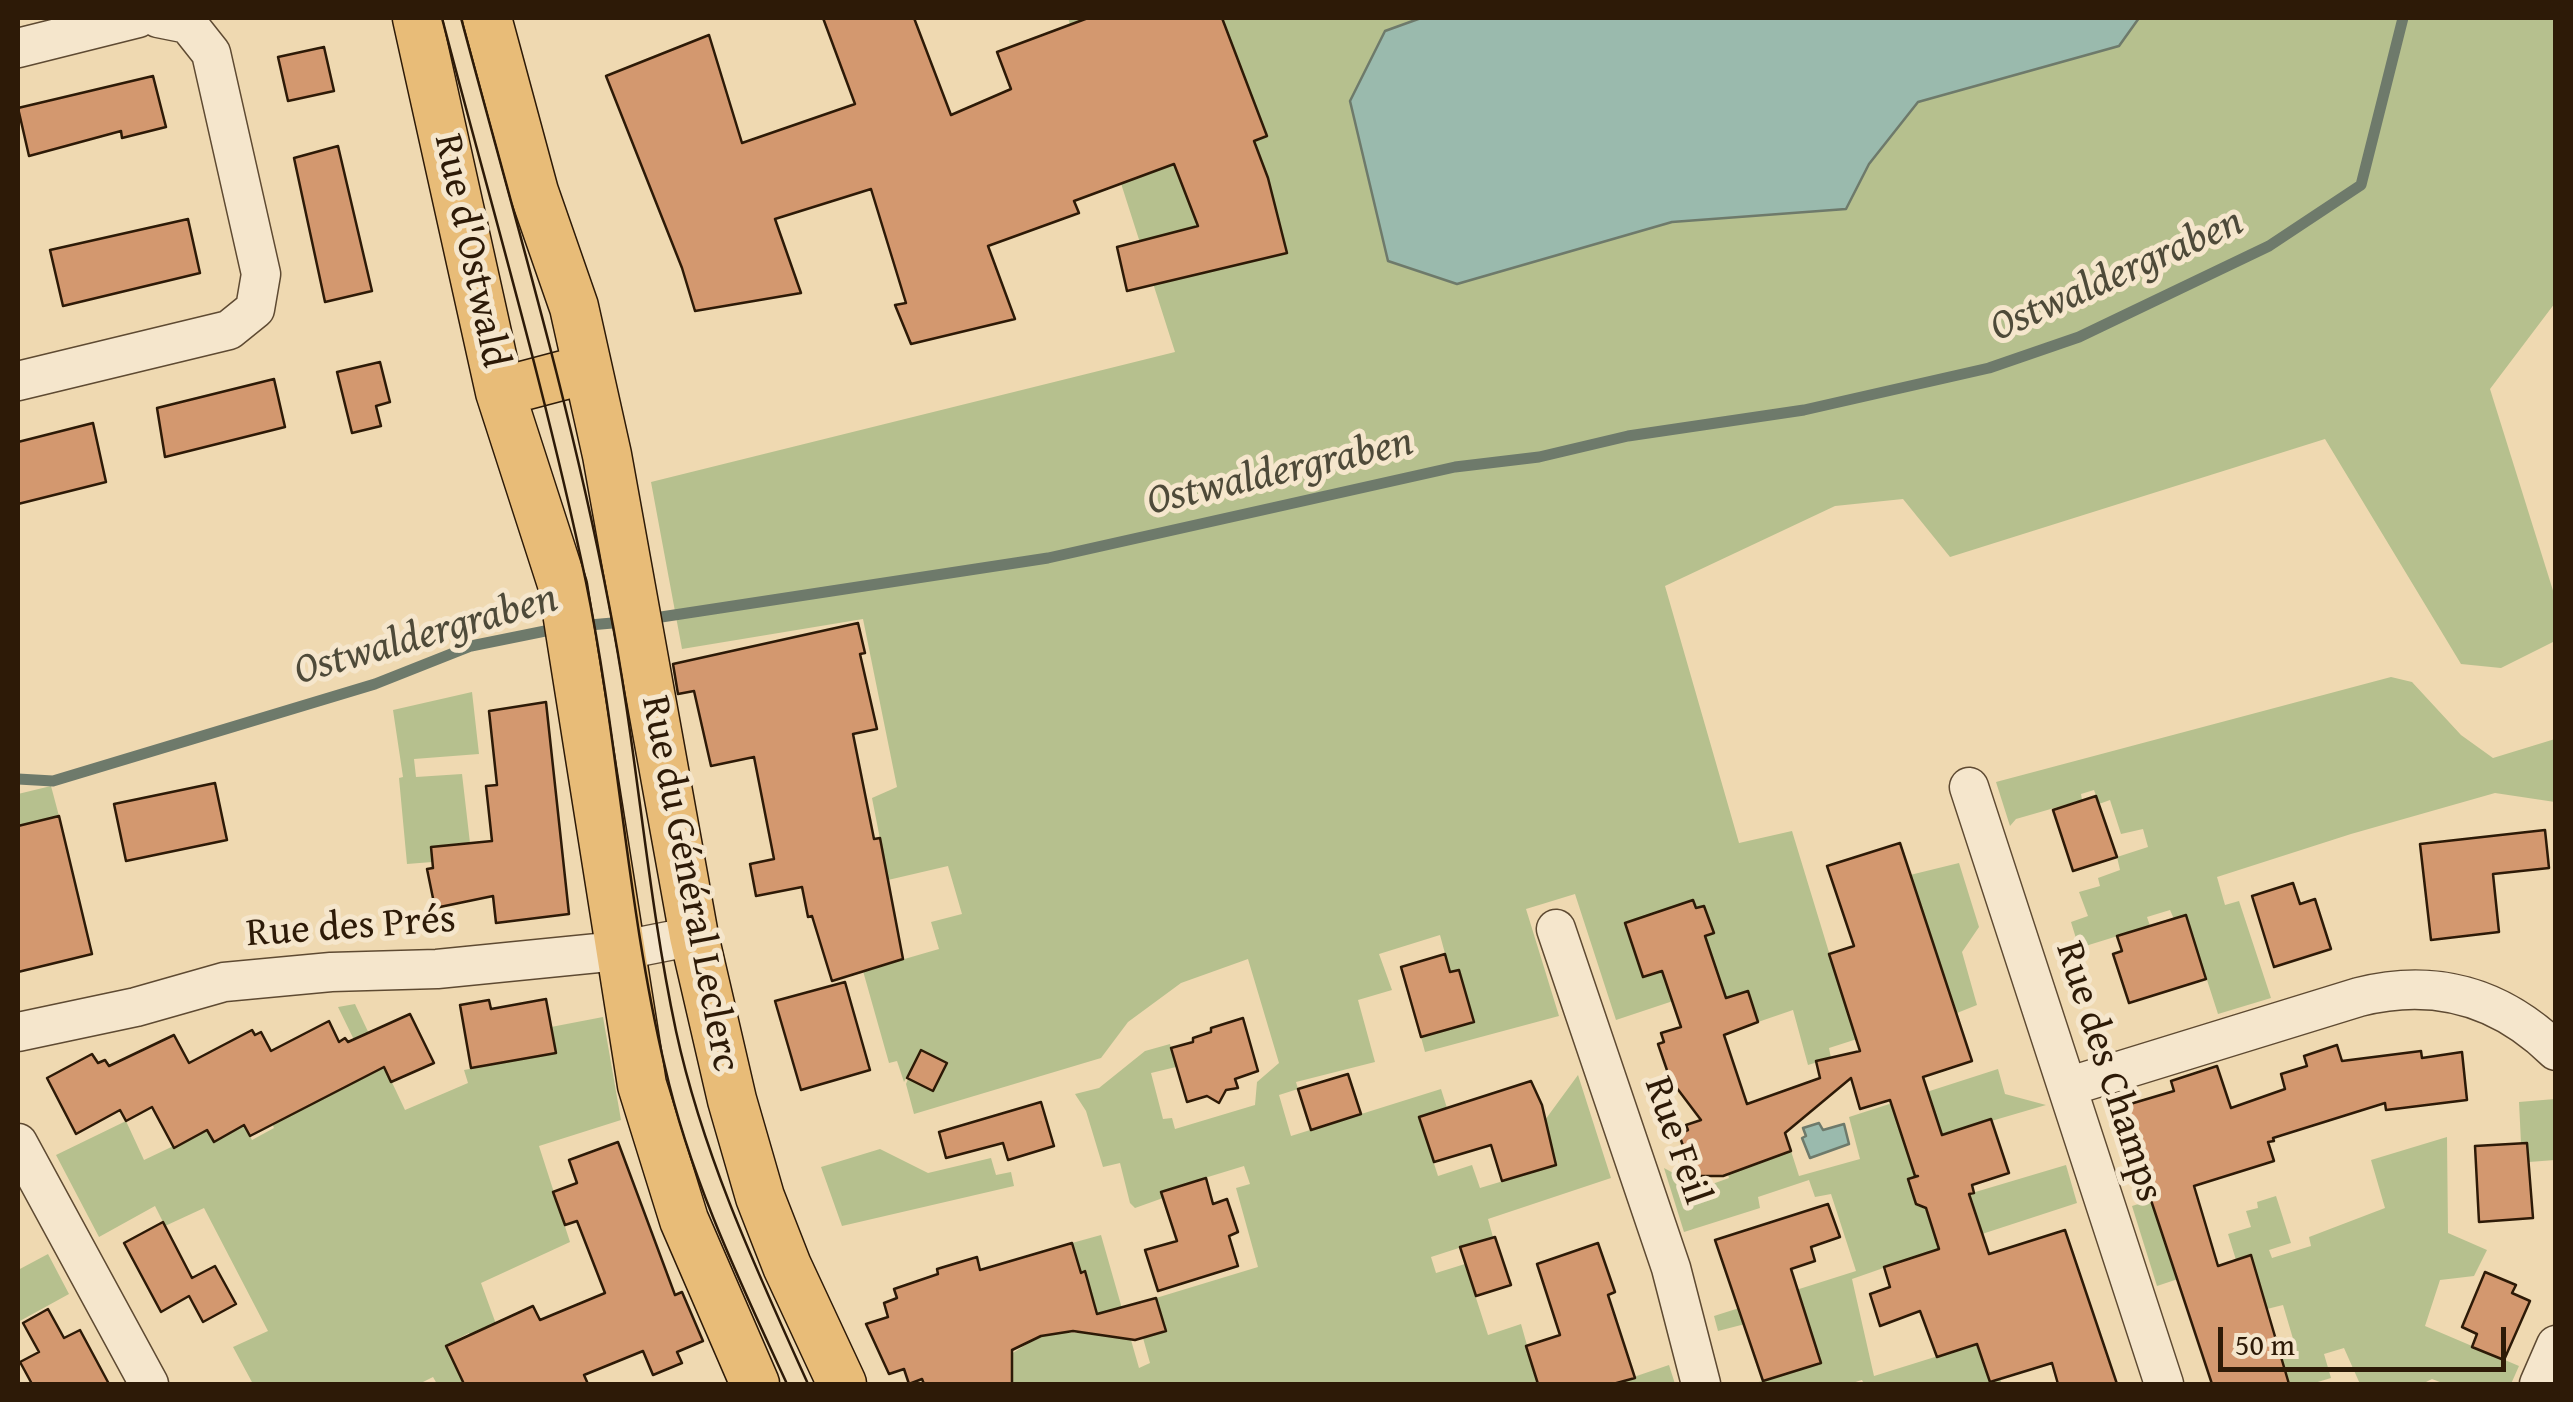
<!DOCTYPE html>
<meta charset="utf-8">
<style>
body{margin:0}
#map{position:relative;width:2573px;height:1402px;overflow:hidden;background:#efd9b1;font-family:"Gentium Book Plus",serif}
canvas{display:block}
.frame{position:absolute;inset:0;border:20px solid #2d1a07;pointer-events:none}
.scale{position:absolute;left:2218px;top:1327px;width:288px;height:45px;box-sizing:border-box;border:5px solid #2d1a07;border-top:0;padding-left:12px;font-size:30px;line-height:35px;white-space:nowrap;color:#2d1a07;-webkit-text-stroke:8px #f5e6cc;paint-order:stroke}
</style>
<div id="map">
<canvas width="2573" height="1402"></canvas>
<div class="frame"></div>
<div class="scale">50 m</div>
</div>
<script>
const ctx = document.querySelector('canvas').getContext('2d');
ctx.lineJoin = 'round';
function fill(path, color) {
  ctx.fillStyle = color;
  ctx.fill(path, 'evenodd');
}
function trace(path, color, width, dash) {
  ctx.strokeStyle = color;
  ctx.lineWidth = width;
  ctx.lineCap = dash ? 'butt' : 'round';
  ctx.setLineDash(dash || []);
  ctx.stroke(path);
}
function label(font, color, halo, rows, align = 'center') {
  ctx.font = font + ' "Gentium Book Plus",serif';
  ctx.lineWidth = 10;
  ctx.setLineDash([]);
  ctx.textBaseline = 'middle';
  ctx.strokeStyle = halo;
  ctx.fillStyle = color;
  for (const [text, x, y, turn = 0] of rows) {
    ctx.save();
    ctx.translate(x, y);
    ctx.rotate((+turn || 0) * Math.PI / 180);
    ctx.textAlign = isNaN(turn) ? turn : align;
    if (halo) ctx.strokeText(text, 0, 0);
    ctx.fillText(text, 0, 0);
    ctx.restore();
  }
}
const green = new Path2D(`
 M1068,18H2555V303L2490,389L2555,597V641L2501,668L2461,664L2325,439L1950,557L1903,499L1835,506L1665,586L1739,843L1792,831L1842,995L1910,875L1959,863L1979,927L1962,952L1977,1005L1957,1013L1954,1008L1829,1048L1831,1058L1808,1065L1793,1010L1758,1022L1748,991L1677,1015L1673,1001L1616,1020L1575,894L1526,909L1559,1016L1425,1052L1421,1037L1474,1022L1459,970L1450,972L1440,935L1379,954L1392,990L1358,1000L1375,1062L1296,1082L1298,1089L1279,1095L1291,1136L1441,1089L1447,1108L1419,1117L1438,1176L1472,1165L1480,1188L1556,1165L1545,1120L1578,1075L1611,1178L1488,1219L1493,1237L1431,1257L1436,1273L1465,1264L1488,1335L1521,1324L1538,1384H1012L1011,1371L1005,1358L1033,1340L1031,1333H1087L1096,1311L1085,1272L1081,1273L1072,1243L1101,1235L1139,1368L1150,1363L1143,1338L1166,1331L1156,1298L1258,1267L1236,1188L1250,1184L1244,1166L1162,1191L1163,1198L1135,1208L1130,1203L1120,1163L1103,1167L1086,1111L1075,1094L1099,1088L1145,1051L1170,1044L1176,1067L1151,1073L1163,1119L1172,1118L1175,1129L1255,1105L1257,1082L1279,1063L1248,959L1181,983L1128,1022L1101,1058L914,1114L906,1084L908,1079L933,1091L947,1063L921,1050L904,1082L897,1061L889,1063L863,971L939,949L931,922L962,914L948,866L888,880L872,798L897,787L863,619L682,649L651,482L1175,352ZM1692,900L1696,908L1704,906L1713,932L1643,977L1625,923Z
 M2391,677L2412,682L2461,735L2493,758L2555,739V802L2495,793L2351,834L2217,877L2225,905L2239,901L2271,998L2218,1014L2186,915L2174,919L2170,910L2147,917L2150,926L2079,948L2071,922L2088,916L2079,892L2100,886L2098,878L2120,870L2117,857L2148,847L2143,829L2121,834L2110,800L2099,804L2094,790L2081,794L2082,800L2016,819L2010,826L1996,782Z
 M472,692L479,754L414,759L416,777L462,774L470,843L432,862L407,864L399,778L403,777L393,710Z
 M51,786L59,816L18,826V794Z
 M355,1004L405,1110L468,1083L464,1070L555,1053L551,1027L603,1017L621,1120L539,1146L570,1242L481,1283L496,1324L479,1353L469,1333L446,1345L464,1384H437L433,1377L419,1384H253L233,1347L268,1331L204,1208L165,1226L155,1206L99,1237L56,1155L126,1121L144,1160L207,1130L244,1125L252,1140L274,1128L272,1123L358,1048L338,1007Z
 M1998,1069L2005,1094L2046,1105L1906,1146L1916,1177L1908,1180L1916,1204L1925,1207L2066,1165L2077,1203L1982,1234L1938,1270L1932,1251L1852,1279L1874,1376L1999,1337L1985,1367L1990,1382L2000,1379L2002,1384H1864L1862,1380L1849,1384H1752L1820,1363L1803,1309L1718,1331L1714,1316L1856,1271L1831,1194L1815,1197L1809,1180L1758,1197L1760,1208L1684,1232L1664,1168L1701,1188L1729,1178L1728,1174L1791,1151L1799,1176L1860,1159L1849,1117Z
 M2555,1099V1160L2529,1162L2527,1143H2521L2519,1102Z
 M2447,1137L2448,1233L2487,1250L2474,1276L2440,1280L2425,1326L2519,1366L2511,1384H2445L2432,1379L2422,1384H2360L2344,1348L2324,1354L2331,1378L2311,1384H2290L2278,1348L2294,1342L2283,1305L2267,1309L2236,1260L2228,1234L2251,1227L2246,1211L2258,1208L2257,1202L2276,1196L2291,1243L2269,1250L2272,1258L2311,1246L2309,1237L2385,1208L2371,1160Z
 M880,1149L928,1173L991,1158L996,1175L1011,1172L1014,1186L842,1226L821,1167Z
 M2151,1200L2217,1266L2157,1286L2132,1206Z
 M48,1254L69,1294L18,1322V1270Z
 M1669,1365L1675,1384H1613Z`);
const water = new Path2D(`
 M1421,18H2139L2119,46L1918,102L1869,164L1846,209L1672,222L1457,284L1388,261L1350,101L1385,31Z
 M1819,1123L1823,1130L1844,1124L1849,1144L1810,1158L1802,1138L1806,1136L1803,1128Z`);
const stream = new Path2D(`
 M648,619L1048,558L1455,467L1539,457L1628,436L1804,410L1989,368L2079,337L2269,246L2361,185L2403,18
 M578,626L624,622
 M18,779L53,781L375,684L471,646L560,628`);
const building = new Path2D(`
 M823,18H914L951,115L1011,89L997,52L1088,18H1222L1267,136L1254,141L1268,178L1287,253L1127,291L1117,247L1198,226L1174,164L1074,201L1079,213L988,246L1015,319L911,344L895,305L906,303L871,189L775,219L801,293L695,311L682,268L606,76L709,35L742,143L855,104Z
 M324,47L334,91L288,101L278,57Z
 M153,76L166,127L122,138L121,131L29,156L18,108Z
 M338,146L372,291L325,302L294,158Z
 M188,219L200,273L63,306L50,250Z
 M380,362L390,402L376,406L381,426L352,433L337,372Z
 M274,379L285,427L165,457L157,408Z
 M93,423L106,482L18,504V442Z
 M858,623L865,653L860,654L877,729L853,734L874,839L880,838L903,959L832,981L812,916L808,917L802,887L756,896L750,864L774,859L754,757L711,766L694,691L678,694L673,664Z
 M546,702L569,914L496,923L493,896L435,908L427,869L433,868L431,847L492,841L486,786L497,785L489,711Z
 M215,783L227,840L126,861L114,804Z
 M2096,796L2117,857L2073,871L2053,810Z
 M59,816L92,954L18,972V826Z
 M2545,830L2549,868L2493,874L2499,932L2431,940L2420,844Z
 M1900,843L1972,1061L1923,1077L1942,1135L1991,1119L2009,1173L1972,1185L1974,1193L1969,1194L1989,1254L2065,1230L2117,1384H2058L2052,1363L1990,1382L1977,1344L1937,1357L1920,1311L1880,1326L1870,1294L1890,1287L1884,1267L1939,1249L1926,1208L1916,1204L1908,1179L1918,1176H1915L1890,1100L1860,1109L1851,1078L1785,1133L1791,1151L1723,1176H1693L1679,1134L1688,1130L1686,1125L1701,1120L1670,1079L1658,1044L1664,1042L1661,1033L1681,1027L1662,971L1643,977L1625,923L1693,900L1696,908L1704,906L1714,933L1705,936L1726,998L1748,991L1758,1022L1724,1035L1747,1104L1820,1078L1816,1061L1860,1051L1829,954L1854,946L1827,866Z
 M2293,883L2300,904L2315,899L2331,949L2274,967L2252,896Z
 M2186,915L2206,979L2129,1003L2113,954L2122,951L2117,936Z
 M1445,954L1450,972L1459,970L1474,1022L1421,1037L1401,967Z
 M845,982L870,1070L801,1090L775,1001Z
 M546,999L556,1053L471,1068L460,1005L489,1000L491,1009Z
 M410,1014L434,1063L391,1082L384,1067L250,1136L244,1125L214,1142L207,1130L174,1148L152,1107L126,1121L120,1110L76,1134L47,1078L92,1054L98,1063L105,1060L109,1066L174,1035L189,1063L252,1030L255,1035L261,1032L271,1051L329,1021L339,1042L345,1038L348,1042Z
 M1243,1018L1258,1071L1235,1079L1238,1088L1226,1090L1219,1103L1207,1096L1187,1102L1171,1048L1193,1042V1038L1211,1032V1028Z
 M2337,1045L2342,1061L2421,1051L2422,1058L2462,1052L2467,1100L2386,1110L2385,1103L2273,1138L2274,1141L2268,1142L2274,1161L2194,1186L2218,1266L2251,1255L2289,1384H2212L2120,1107L2174,1091L2171,1081L2217,1066L2231,1108L2285,1089L2281,1074L2307,1066L2304,1056Z
 M921,1050L947,1063L933,1091L907,1078Z
 M1348,1074L1361,1114L1311,1130L1298,1089Z
 M1531,1081L1542,1105L1556,1165L1502,1181L1491,1145L1434,1162L1419,1117Z
 M1041,1102L1054,1146L1008,1160L1003,1143L946,1158L939,1132Z
 M618,1142L675,1295L682,1292L703,1341L677,1352L682,1363L653,1375L643,1351L584,1375L588,1384H464L446,1346L533,1306L540,1320L605,1293L577,1221L565,1225L553,1192L577,1183L569,1160Z
 M2527,1143L2533,1218L2479,1222L2475,1146Z
 M1206,1178L1213,1204L1227,1199L1238,1232L1229,1236L1238,1266L1158,1291L1145,1250L1177,1241L1161,1192Z
 M1828,1204L1840,1237L1811,1247L1815,1261L1791,1269L1821,1363L1763,1381L1715,1240Z
 M163,1222L192,1278L215,1266L236,1304L203,1322L189,1296L161,1312L124,1243Z
 M1495,1237L1511,1285L1476,1296L1460,1247Z
 M1072,1243L1081,1273L1085,1271L1097,1314L1156,1298L1166,1331L1135,1340L1073,1331L1041,1336L1012,1350V1384H924L922,1379L909,1384L904,1369L889,1374L866,1324L888,1317L884,1303L897,1298L894,1289L938,1274L937,1269L977,1257L980,1270Z
 M1598,1243L1615,1292L1608,1295L1635,1378L1613,1384H1538L1526,1346L1560,1335L1537,1264Z
 M2485,1272L2516,1285L2512,1293L2530,1301L2504,1360L2472,1347L2477,1334L2462,1327Z
 M48,1309L64,1338L80,1330L109,1384H32L20,1362L39,1352L23,1323Z`);
const minor = new Path2D(`
 M18,48L138,18
 M18,381L229,330L255,309L261,274L211,53L188,24L158,18
 M1969,787L2164,1384
 M1556,929L1671,1268L1701,1384
 M18,1032L136,1007L224,982L331,972L437,969L618,951L694,936
 M2067,1087L2359,997C2434,978 2500,996 2556,1051
 M18,1143L149,1384
 M2539,1384L2556,1345`);
const major = new Path2D(`
 M417,18L500,392L563,587L642,1085L684,1220L755,1384
 M487,18L534,192L574,307L607,455L694,936L732,1100L760,1197L787,1266L842,1384
 M500,392L587,369`);
const tram = new Path2D(`
 M442,18C491,205 546,392 586,582C619,743 627,908 665,1067C690,1178 740,1282 787,1384
 M461,18C513,212 571,407 609,605C637,746 646,890 676,1031C703,1155 756,1269 808,1384`);
const streetNames = [
 ["Rue d'Ostwald",470,251,78],
 ["Rue du Général Leclerc",689,884,79],
 ["Rue des Prés",351,928,-4],
 ["Rue des Champs",2108,1072,72],
 ["Rue Feil",1676,1141,71]
];
const waterNames = [
 ["Ostwaldergraben",2117,276,-24],
 ["Ostwaldergraben",1280,473,-13],
 ["Ostwaldergraben",426,636,-16]
];
fill(green, '#b6c08e');
fill(water, '#9abaad');
trace(water, '#6e7a6b', 2.5);
trace(stream, '#6e7a6b', 11);
fill(building, '#d3986f');
trace(building, '#2d1a07', 2.5);
trace(minor, '#5e4a32', 41);
trace(major, '#2d1a07', 51);
trace(minor, '#f5e6cc', 38);
trace(major, '#e8bc78', 48);
trace(tram, '#2d1a07', 2.5);
label('40px', '#2d1a07', '#f5e6cc', streetNames);
label('italic 42px', '#4e4a39', '#f5e6cc', waterNames);
</script>
